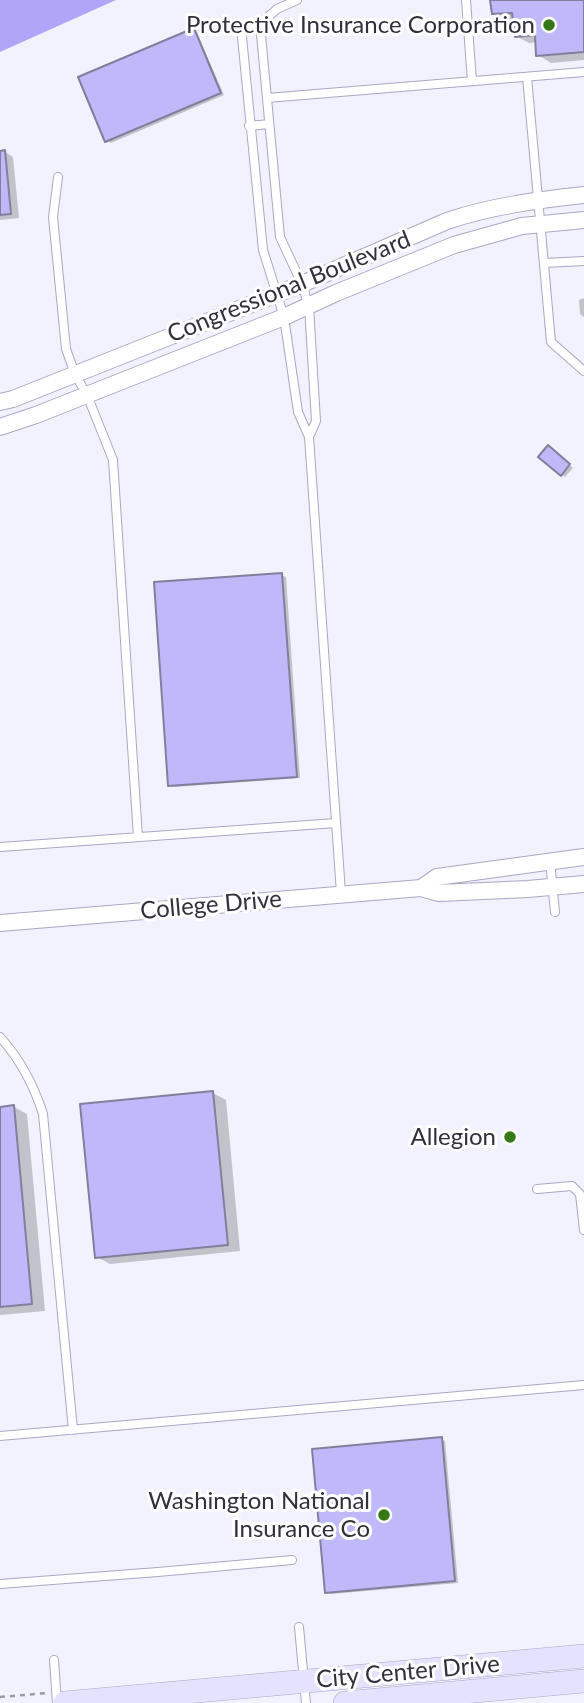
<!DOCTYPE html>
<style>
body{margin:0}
canvas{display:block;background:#f2f2fe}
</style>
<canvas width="584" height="1703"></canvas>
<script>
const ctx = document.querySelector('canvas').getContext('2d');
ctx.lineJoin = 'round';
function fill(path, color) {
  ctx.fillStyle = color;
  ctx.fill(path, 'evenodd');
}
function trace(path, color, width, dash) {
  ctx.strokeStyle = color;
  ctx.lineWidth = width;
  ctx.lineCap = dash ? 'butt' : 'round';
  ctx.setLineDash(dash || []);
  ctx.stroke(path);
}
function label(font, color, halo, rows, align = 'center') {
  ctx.font = font + ' Lato,sans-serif';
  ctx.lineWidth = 6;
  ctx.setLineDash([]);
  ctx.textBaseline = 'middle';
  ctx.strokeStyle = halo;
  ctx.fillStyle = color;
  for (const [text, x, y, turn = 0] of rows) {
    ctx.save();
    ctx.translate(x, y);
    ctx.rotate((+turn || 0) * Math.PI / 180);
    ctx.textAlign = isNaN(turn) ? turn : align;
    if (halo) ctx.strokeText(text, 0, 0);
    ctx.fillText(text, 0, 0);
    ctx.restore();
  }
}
const water = new Path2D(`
 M0,0H116L0,52Z`);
const shadow = new Path2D(`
 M492,0H584V60L551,63L538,55L537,42L529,43L516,36L515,20L506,21L493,13Z
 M193,30L197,33L224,95L111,143L107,141Z
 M0,152H5L13,157L19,218L0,220Z
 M584,298V317L580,314L579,300Z
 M552,449L573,468L565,477L562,475Z
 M282,575L286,577L300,778L174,787L170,785Z
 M213,1093L226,1100L240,1251L110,1264L97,1257Z
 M14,1107L27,1114L45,1311L0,1315V1108Z
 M441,1439L445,1441L458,1583L331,1594L327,1592Z`);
const building = new Path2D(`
 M490,0H584V52L536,56L535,35L515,37L512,13L492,14Z
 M194,28L221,93L105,142L78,77Z
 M5,150L11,214L0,215V151Z
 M548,445L570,464L561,476L538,457Z
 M282,573L297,777L168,786L154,582Z
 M213,1091L228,1245L95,1258L80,1104Z
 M14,1105L32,1304L0,1307V1107Z
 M442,1437L455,1581L325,1593L312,1449Z`);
const path = new Path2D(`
 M0,1697L47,1693`);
const lane = new Path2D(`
 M297,0L277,9L260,24L241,27L263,250L284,317L298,412L309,437L341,893
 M466,0L472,81
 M260,24L280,237L302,284L309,307L316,421L309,437
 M527,77L551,342L584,371
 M267,98L584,72
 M249,126L269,124
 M58,177L53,217L66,349L75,374L87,395L113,460L138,837
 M544,263L584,261
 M0,847L336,823
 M550,861L555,912
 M0,1037C20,1059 34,1086 43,1114L73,1430
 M537,1189L572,1186L580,1194L584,1230
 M0,1436L584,1385
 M0,1584L158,1572L292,1560
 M299,1627L306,1703
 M54,1660L57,1703`);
const street = new Path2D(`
 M0,402L13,399L302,284L447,221C491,206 538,200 584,195
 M0,427L36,415L284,317L336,293L454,245L522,226L584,220
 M421,888L437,877L584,857
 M0,923L421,888L439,893L528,889L584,884`);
const secondary = new Path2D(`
 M65,1703L584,1656
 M345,1703L584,1681`);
const markers = [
 [549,25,7,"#357818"],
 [510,1137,7,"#357818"],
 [384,1515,7,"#357818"]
];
const poiNames = [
 ["Protective Insurance Corporation",535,25],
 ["Allegion",496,1137],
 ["Washington National",370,1501],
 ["Insurance Co",370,1529]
];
const streetNames = [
 ["Congressional Boulevard",289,287,-22],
 ["College Drive",211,905,-5],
 ["City Center Drive",408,1672,-5]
];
fill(water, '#afa6f7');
fill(shadow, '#0003');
fill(building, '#bfb9fa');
trace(building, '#827f9c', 2);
trace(lane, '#a9a7c4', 10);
trace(street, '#a9a7c4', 18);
trace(secondary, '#a9a7c4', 24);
trace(path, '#9b9aa6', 2.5, [5, 5]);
trace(lane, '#fff', 8);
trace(street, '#fff', 16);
trace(secondary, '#e5e2fe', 23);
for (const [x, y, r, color] of markers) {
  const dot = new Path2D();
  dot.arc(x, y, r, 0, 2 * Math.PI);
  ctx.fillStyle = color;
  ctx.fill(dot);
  trace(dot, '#fff', 2.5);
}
label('24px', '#31303c', '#fff', poiNames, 'right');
label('24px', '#31303c', '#fff', streetNames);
</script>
